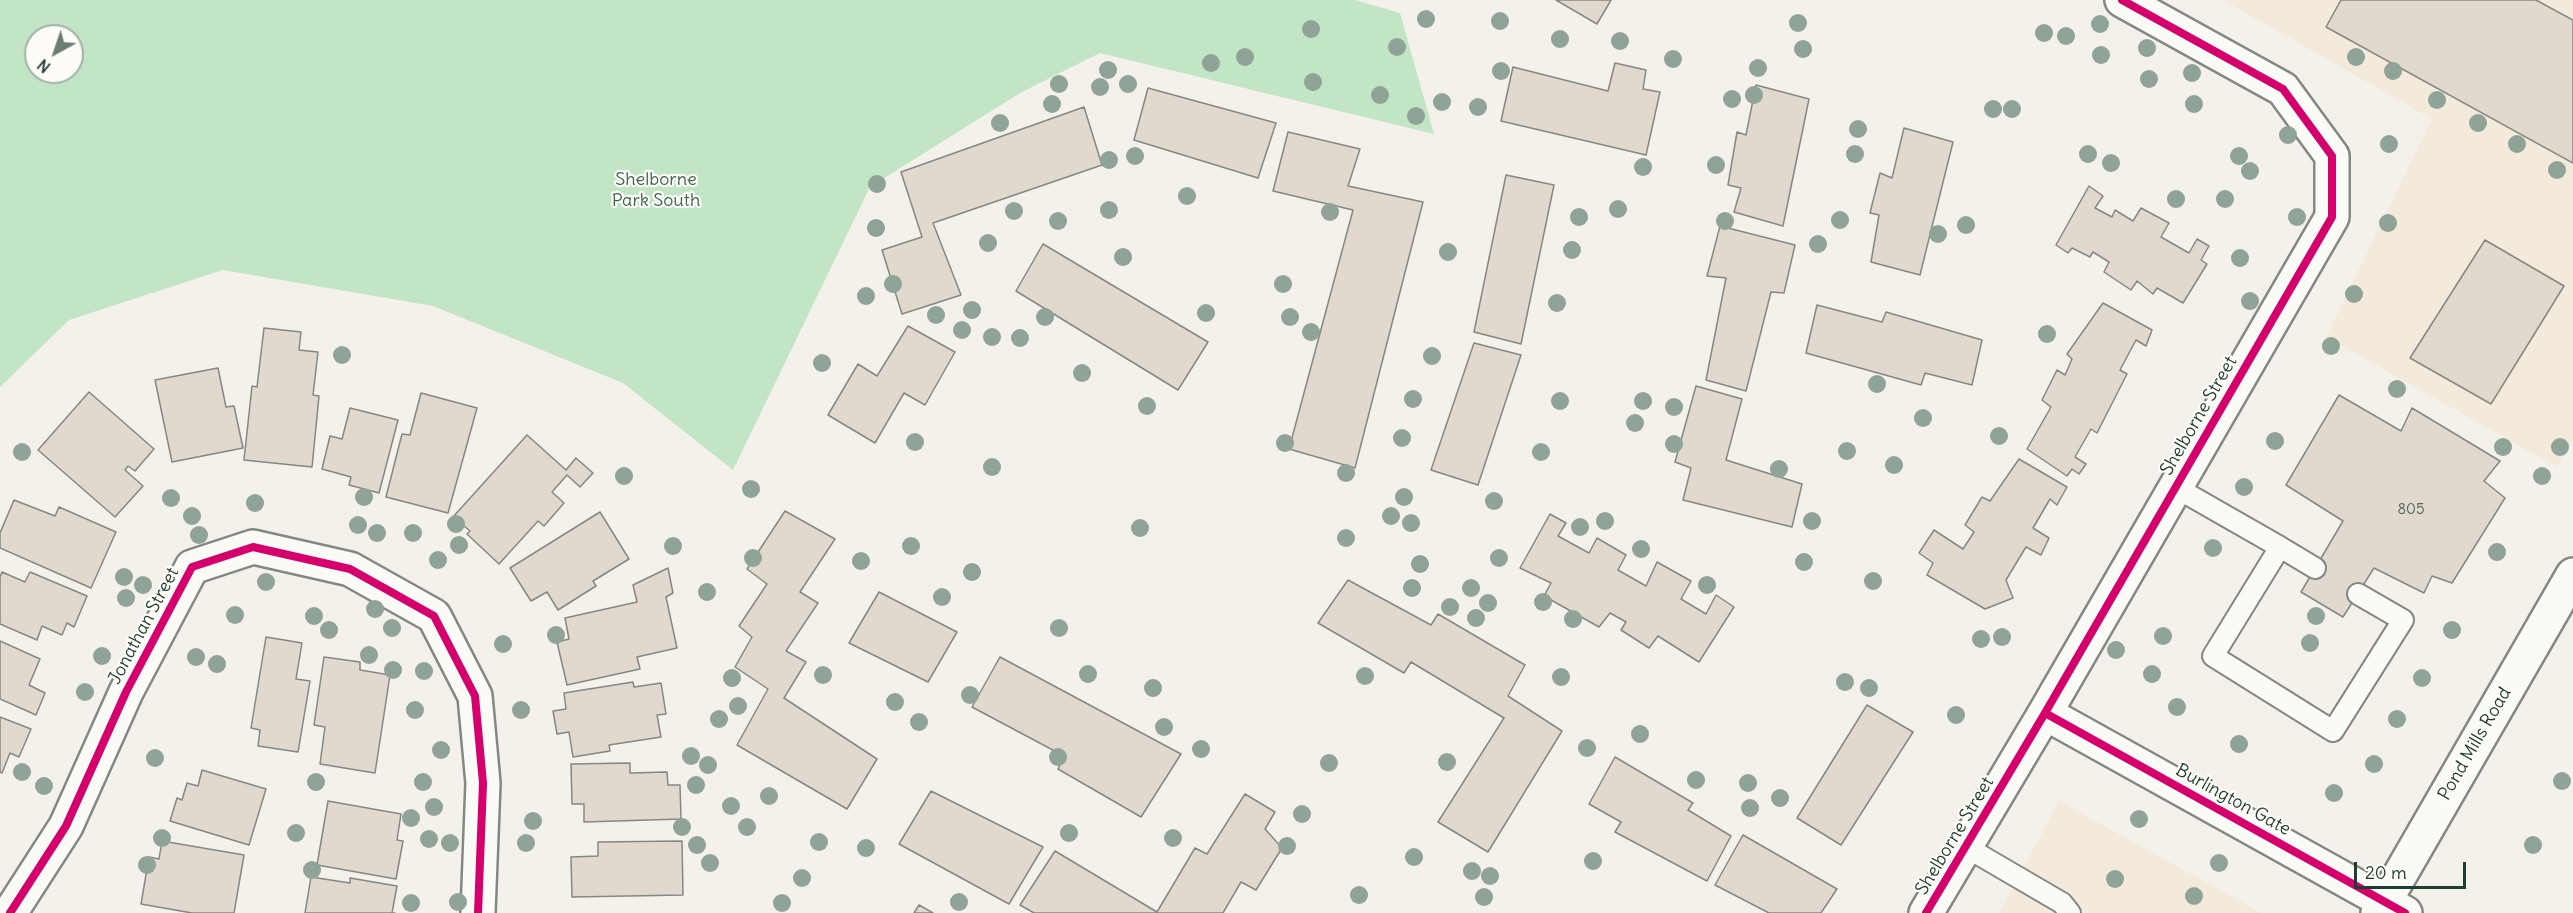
<!DOCTYPE html>
<style>
body{margin:0}
#map{position:relative;width:2573px;height:913px;overflow:hidden;background:#f4f1ea;font-family:Delius,sans-serif}
canvas{display:block}
.north{position:absolute;left:24px;top:24px;width:60px;height:60px;box-sizing:border-box;background:#fdfcf7;border:2px solid #a4b0a9;border-radius:50%;rotate:220deg;font-size:16px;font-weight:700;line-height:24px;text-align:center;color:#1f3d34}
.north::after{content:'';display:block;margin:auto;width:21px;height:27px;background:#6a7c74;clip-path:polygon(50% 0,100% 100%,50% 72%,0 100%)}
.scale{position:absolute;left:2354px;top:862px;width:112px;height:27px;box-sizing:border-box;border:3px solid #1f3d34;border-top:0;padding-left:8px;font-size:18px;line-height:21px;white-space:nowrap;color:#1f3d34;-webkit-text-stroke:4px #fdfcf7;paint-order:stroke}
</style>
<div id="map">
<canvas width="2573" height="913"></canvas>
<div class="north">N</div>
<div class="scale">20 m</div>
</div>
<script>
const ctx = document.querySelector('canvas').getContext('2d');
ctx.lineJoin = 'round';
function fill(path, color) {
  ctx.fillStyle = color;
  ctx.fill(path, 'evenodd');
}
function trace(path, color, width, dash) {
  ctx.strokeStyle = color;
  ctx.lineWidth = width;
  ctx.lineCap = dash ? 'butt' : 'round';
  ctx.setLineDash(dash || []);
  ctx.stroke(path);
}
function label(font, color, halo, rows, align = 'center') {
  ctx.font = font + ' Delius,sans-serif';
  ctx.lineWidth = 4.5;
  ctx.setLineDash([]);
  ctx.textBaseline = 'middle';
  ctx.strokeStyle = halo;
  ctx.fillStyle = color;
  for (const [text, x, y, turn = 0] of rows) {
    ctx.save();
    ctx.translate(x, y);
    ctx.rotate((+turn || 0) * Math.PI / 180);
    ctx.textAlign = isNaN(turn) ? turn : align;
    if (halo) ctx.strokeText(text, 0, 0);
    ctx.fillText(text, 0, 0);
    ctx.restore();
  }
}
const built = new Path2D(`
 M2223,0H2573V439L2557,467L2326,337L2432,119Z
 M2059,801L2262,913H1999Z`);
const green = new Path2D(`
 M0,0H1355L1400,13L1434,134L1100,53L1020,93L870,187L733,470L623,383L433,306L223,270L69,320L0,387ZM36,36H72V72H36Z`);
const building = new Path2D(`
 M1556,0H1611L1597,24Z
 M2341,0H2536L2573,20V163L2326,27Z
 M1615,63L1646,70L1643,89L1660,92L1646,155L1501,121L1513,67L1608,91Z
 M1756,85L1809,99L1783,226L1734,212L1741,188L1728,185L1737,132L1746,135Z
 M1148,88L1276,123L1258,178L1134,140Z
 M1084,107L1102,165L933,223L961,295L902,314L882,250L922,237L901,172Z
 M1904,128L1953,142L1920,275L1871,262L1879,215L1870,213L1880,173L1892,178Z
 M1288,132L1360,149L1348,186L1423,202L1355,468L1289,449L1353,210L1273,191Z
 M1506,175L1554,185L1521,344L1474,332Z
 M2089,186L2103,196L2095,208L2112,217L2115,210L2133,221L2141,208L2169,223L2161,237L2189,253L2197,239L2209,246L2201,260L2207,264L2183,303L2157,288L2153,294L2137,281L2131,290L2104,272L2109,262L2093,252L2090,257L2072,248L2068,253L2056,245Z
 M1720,226L1795,245L1784,293L1771,292L1746,391L1706,380L1726,278L1707,276Z
 M2485,240L2564,286L2491,404L2410,358Z
 M1043,244L1208,342L1178,390L1016,291Z
 M2103,303L2152,330L2146,346L2136,340L2120,370L2127,374L2097,433L2091,429L2075,457L2086,464L2079,474L2072,469L2067,476L2027,449L2051,407L2042,400L2057,370L2065,375L2072,359L2067,354Z
 M1817,305L1882,322L1886,312L1982,340L1972,385L1925,373L1921,385L1806,353Z
 M908,326L955,352L925,405L904,393L875,443L828,415L858,364L877,376Z
 M264,328L301,332L299,350L318,352L313,395L319,396L312,467L244,460L252,386L257,387Z
 M1474,343L1521,355L1478,485L1431,470Z
 M218,368L226,407L234,406L243,448L172,462L155,380Z
 M1696,386L1742,399L1726,460L1802,484L1792,527L1683,500L1691,468L1675,462Z
 M89,392L154,449L135,471L128,466L125,470L143,486L115,517L38,450Z
 M421,393L477,408L448,513L386,497L402,434L410,435Z
 M2339,395L2401,431L2412,408L2500,461L2484,481L2505,498L2452,583L2432,576L2424,593L2374,568L2343,617L2301,592L2343,521L2286,485Z
 M350,408L398,420L379,493L349,485L351,477L322,469L330,436L342,439Z
 M527,435L566,470L576,458L593,473L580,487L567,475L552,492L564,503L544,526L538,521L499,564L467,534L470,531L453,517Z
 M2019,459L2067,487L2057,505L2050,499L2033,528L2049,538L2041,555L2026,547L2006,580L2013,598L1985,609L1927,575L1933,563L1919,553L1934,530L1963,549L1974,532L1965,525L1982,497L1990,501Z
 M14,500L55,516L59,507L116,532L91,588L0,548V533Z
 M785,511L835,539L800,592L818,603L786,651L806,662L784,698L877,759L847,809L737,745L768,689L735,667L752,637L739,626L767,584L747,569Z
 M600,512L629,559L593,581L596,586L558,610L547,592L531,601L510,568Z
 M1550,514L1566,523L1558,536L1589,553L1597,538L1626,555L1618,570L1646,586L1657,562L1691,581L1681,599L1706,614L1716,595L1734,607L1699,662L1658,636L1649,648L1621,630L1626,622L1610,613L1599,627L1544,596L1551,583L1520,568Z
 M668,568L673,593L666,597L677,648L637,657L640,669L567,685L557,642L569,639L565,618L637,602L633,585Z
 M2,572L25,582L30,572L87,596L74,627L67,623L62,635L42,626L37,640L0,624V577Z
 M1348,580L1431,625L1438,614L1525,665L1508,696L1562,731L1488,852L1438,822L1504,718L1411,662L1404,673L1318,623Z
 M879,592L957,632L928,682L849,643Z
 M266,637L302,643L296,679L310,681L298,752L258,746L260,730L251,728Z
 M0,641L40,659L29,685L45,693L36,715L0,699Z
 M324,657L360,662V670L390,675L375,773L320,764L325,727L314,725Z
 M1000,657L1181,754L1141,817L1058,769L1064,756L972,707Z
 M633,682L634,687L661,683L666,714L657,715L661,737L609,745L610,751L573,757L569,732L557,734L553,711L566,709L564,693Z
 M1867,705L1913,732L1841,845L1797,818Z
 M0,717L31,729L19,757L10,753L2,773L0,772Z
 M1615,757L1693,803L1688,810L1731,836L1707,881L1615,832L1621,822L1589,804Z
 M630,763V773L667,772L668,785H680L681,819L584,822V804H572L571,764Z
 M202,770L266,789L249,845L170,821L177,798L182,800L187,783L198,786Z
 M931,791L1043,847L1009,904L899,844Z
 M1245,794L1275,812L1265,829L1282,848L1256,890L1241,882L1223,913H1034L1020,905L1055,851L1157,912L1195,848L1207,854Z
 M328,801L401,814L397,840L403,841L396,879L317,865Z
 M1743,835L1837,889L1821,913H1769L1715,885Z
 M162,841L244,855L234,913H192L141,904L149,857L159,859Z
 M682,841L683,895L572,897L571,857L598,856V842Z
 M311,877L350,883V878L397,886L392,913H395H305Z
 M919,905L933,913H914Z`);
const service = new Path2D(`
 M2175,487L2280,547L2213,656L2333,731L2403,620L2358,594
 M2280,547L2315,568
 M1966,847L2062,903L2070,913`);
const minor = new Path2D(`
 M2045,713L2405,913
 M10,913L66,826L126,692L192,567L253,547L350,569L434,616L475,696L483,783L478,913
 M1926,913L2045,713L2332,217V156L2283,89L2122,0`);
const secondary = new Path2D(`
 M2378,913L2573,575`);
const cycleway = new Path2D(`
 M2045,713L2405,913
 M10,913L66,826L126,692L192,567L253,547L350,569L434,616L475,696L483,783L478,913
 M1926,913L2045,713L2332,217V156L2283,89L2122,0`);
const trees = [
 [1426,19],
 [1500,21],
 [1798,23],
 [2100,24],
 [1311,29],
 [2044,33],
 [2066,36],
 [1560,39],
 [1620,41],
 [1397,47],
 [2147,48],
 [1803,49],
 [2101,55],
 [1245,57],
 [2356,57],
 [1673,59],
 [1211,63],
 [1758,68],
 [1108,70],
 [1501,71],
 [2393,71],
 [2192,73],
 [2149,79],
 [1313,82],
 [1059,84],
 [1128,84],
 [1100,87],
 [1380,95],
 [1754,95],
 [1732,99],
 [2437,100],
 [1442,102],
 [1052,104],
 [2194,104],
 [1478,107],
 [1993,109],
 [2012,109],
 [1416,116],
 [1000,123],
 [2478,123],
 [1858,129],
 [2288,135],
 [2389,144],
 [2517,144],
 [1855,154],
 [2088,154],
 [1135,156],
 [2239,156],
 [1109,160],
 [2111,163],
 [1716,165],
 [1643,167],
 [2557,170],
 [2250,171],
 [877,184],
 [1187,196],
 [2176,199],
 [2225,199],
 [1618,209],
 [1109,210],
 [1014,211],
 [1330,212],
 [1579,217],
 [2297,217],
 [1840,220],
 [1058,221],
 [1725,221],
 [2388,223],
 [1966,225],
 [876,228],
 [1938,234],
 [988,243],
 [1818,244],
 [1572,250],
 [1448,252],
 [1123,257],
 [2240,258],
 [893,284],
 [1283,284],
 [2354,294],
 [866,296],
 [2250,301],
 [1557,303],
 [972,310],
 [1206,313],
 [936,315],
 [1045,317],
 [1290,317],
 [962,330],
 [1311,332],
 [2047,334],
 [992,337],
 [1020,338],
 [2331,346],
 [342,355],
 [1432,356],
 [822,363],
 [1082,373],
 [1877,384],
 [2397,389],
 [1413,399],
 [1560,401],
 [1643,401],
 [1147,406],
 [1674,407],
 [1923,418],
 [1635,423],
 [1999,436],
 [1402,438],
 [2275,441],
 [915,442],
 [1285,443],
 [1674,444],
 [2503,447],
 [2560,447],
 [1847,451],
 [22,452],
 [1541,452],
 [1894,465],
 [992,467],
 [1779,469],
 [1346,473],
 [624,476],
 [2542,476],
 [2244,487],
 [751,489],
 [364,497],
 [1404,497],
 [171,498],
 [1494,501],
 [255,503],
 [192,516],
 [1391,516],
 [1605,521],
 [1812,521],
 [1411,523],
 [456,524],
 [358,525],
 [1580,527],
 [1140,528],
 [377,533],
 [413,533],
 [199,535],
 [1346,538],
 [459,545],
 [673,546],
 [911,546],
 [2213,548],
 [1641,549],
 [2497,552],
 [753,558],
 [1499,558],
 [438,560],
 [861,561],
 [1804,562],
 [1420,564],
 [972,572],
 [124,577],
 [1873,581],
 [266,582],
 [143,585],
 [1707,585],
 [1412,588],
 [1471,588],
 [707,592],
 [942,597],
 [126,598],
 [1543,602],
 [1488,603],
 [1450,607],
 [375,609],
 [235,615],
 [314,616],
 [2316,616],
 [1476,618],
 [1573,619],
 [392,628],
 [1059,628],
 [329,630],
 [2452,630],
 [556,635],
 [2163,636],
 [2002,637],
 [1981,639],
 [2310,643],
 [503,644],
 [2116,650],
 [369,655],
 [102,656],
 [196,657],
 [217,664],
 [393,670],
 [424,671],
 [1088,674],
 [2152,674],
 [823,675],
 [1365,676],
 [1561,677],
 [732,678],
 [2422,678],
 [1845,682],
 [1153,688],
 [1869,688],
 [85,692],
 [970,695],
 [895,702],
 [738,706],
 [2177,707],
 [415,710],
 [521,710],
 [1956,715],
 [719,719],
 [2397,719],
 [919,722],
 [1164,727],
 [1640,734],
 [2239,744],
 [1587,748],
 [1201,749],
 [441,750],
 [691,756],
 [1058,757],
 [155,758],
 [1447,762],
 [1329,763],
 [2374,764],
 [708,765],
 [22,772],
 [1696,780],
 [2562,781],
 [316,782],
 [423,782],
 [1748,783],
 [696,785],
 [44,786],
 [2334,793],
 [769,796],
 [1780,798],
 [731,806],
 [434,807],
 [1750,808],
 [1302,814],
 [411,818],
 [2139,819],
 [533,821],
 [682,827],
 [747,827],
 [296,833],
 [1069,833],
 [162,838],
 [1173,838],
 [429,839],
 [819,842],
 [450,843],
 [526,843],
 [697,845],
 [2533,845],
 [1287,846],
 [866,848],
 [1414,857],
 [1593,861],
 [710,863],
 [2219,863],
 [147,865],
 [312,870],
 [1472,871],
 [1490,876],
 [802,878],
 [2115,879],
 [1359,895],
 [2194,896],
 [1484,897],
 [458,902],
 [959,902],
 [411,903],
 [782,903]
];
const numberNames = [
 ["805",2411,510]
];
const parkNames = [
 ["Shelborne",656,180],
 ["Park South",656,201]
];
const streetNames = [
 ["Shelborne Street",2199,416,-60],
 ["Jonathan Street",144,626,-62],
 ["Pond Mills Road",2475,744,-60],
 ["Burlington Gate",2233,800,29],
 ["Shelborne Street",1955,836,-59]
];
fill(built, '#f4eadb');
fill(green, '#c1e5c5');
fill(building, '#e1d9cd');
trace(building, '#848884', 1.5);
trace(service, '#848884', 24);
trace(minor, '#848884', 38);
trace(secondary, '#848884', 38);
trace(service, '#fafaf7', 20);
trace(minor, '#fafaf7', 33);
trace(secondary, '#fafaf7', 33);
trace(cycleway, '#d6006c', 8);
ctx.fillStyle = '#8fa396';
for (const [x, y] of trees) {
  ctx.beginPath();
  ctx.arc(x, y, 9, 0, 2 * Math.PI);
  ctx.fill();
}
label('15px', '#50645a', null, numberNames);
label('18px', '#3d6451', '#fdfcf7', parkNames);
label('18px', '#1f3d34', '#fdfcf7', streetNames);
</script>
